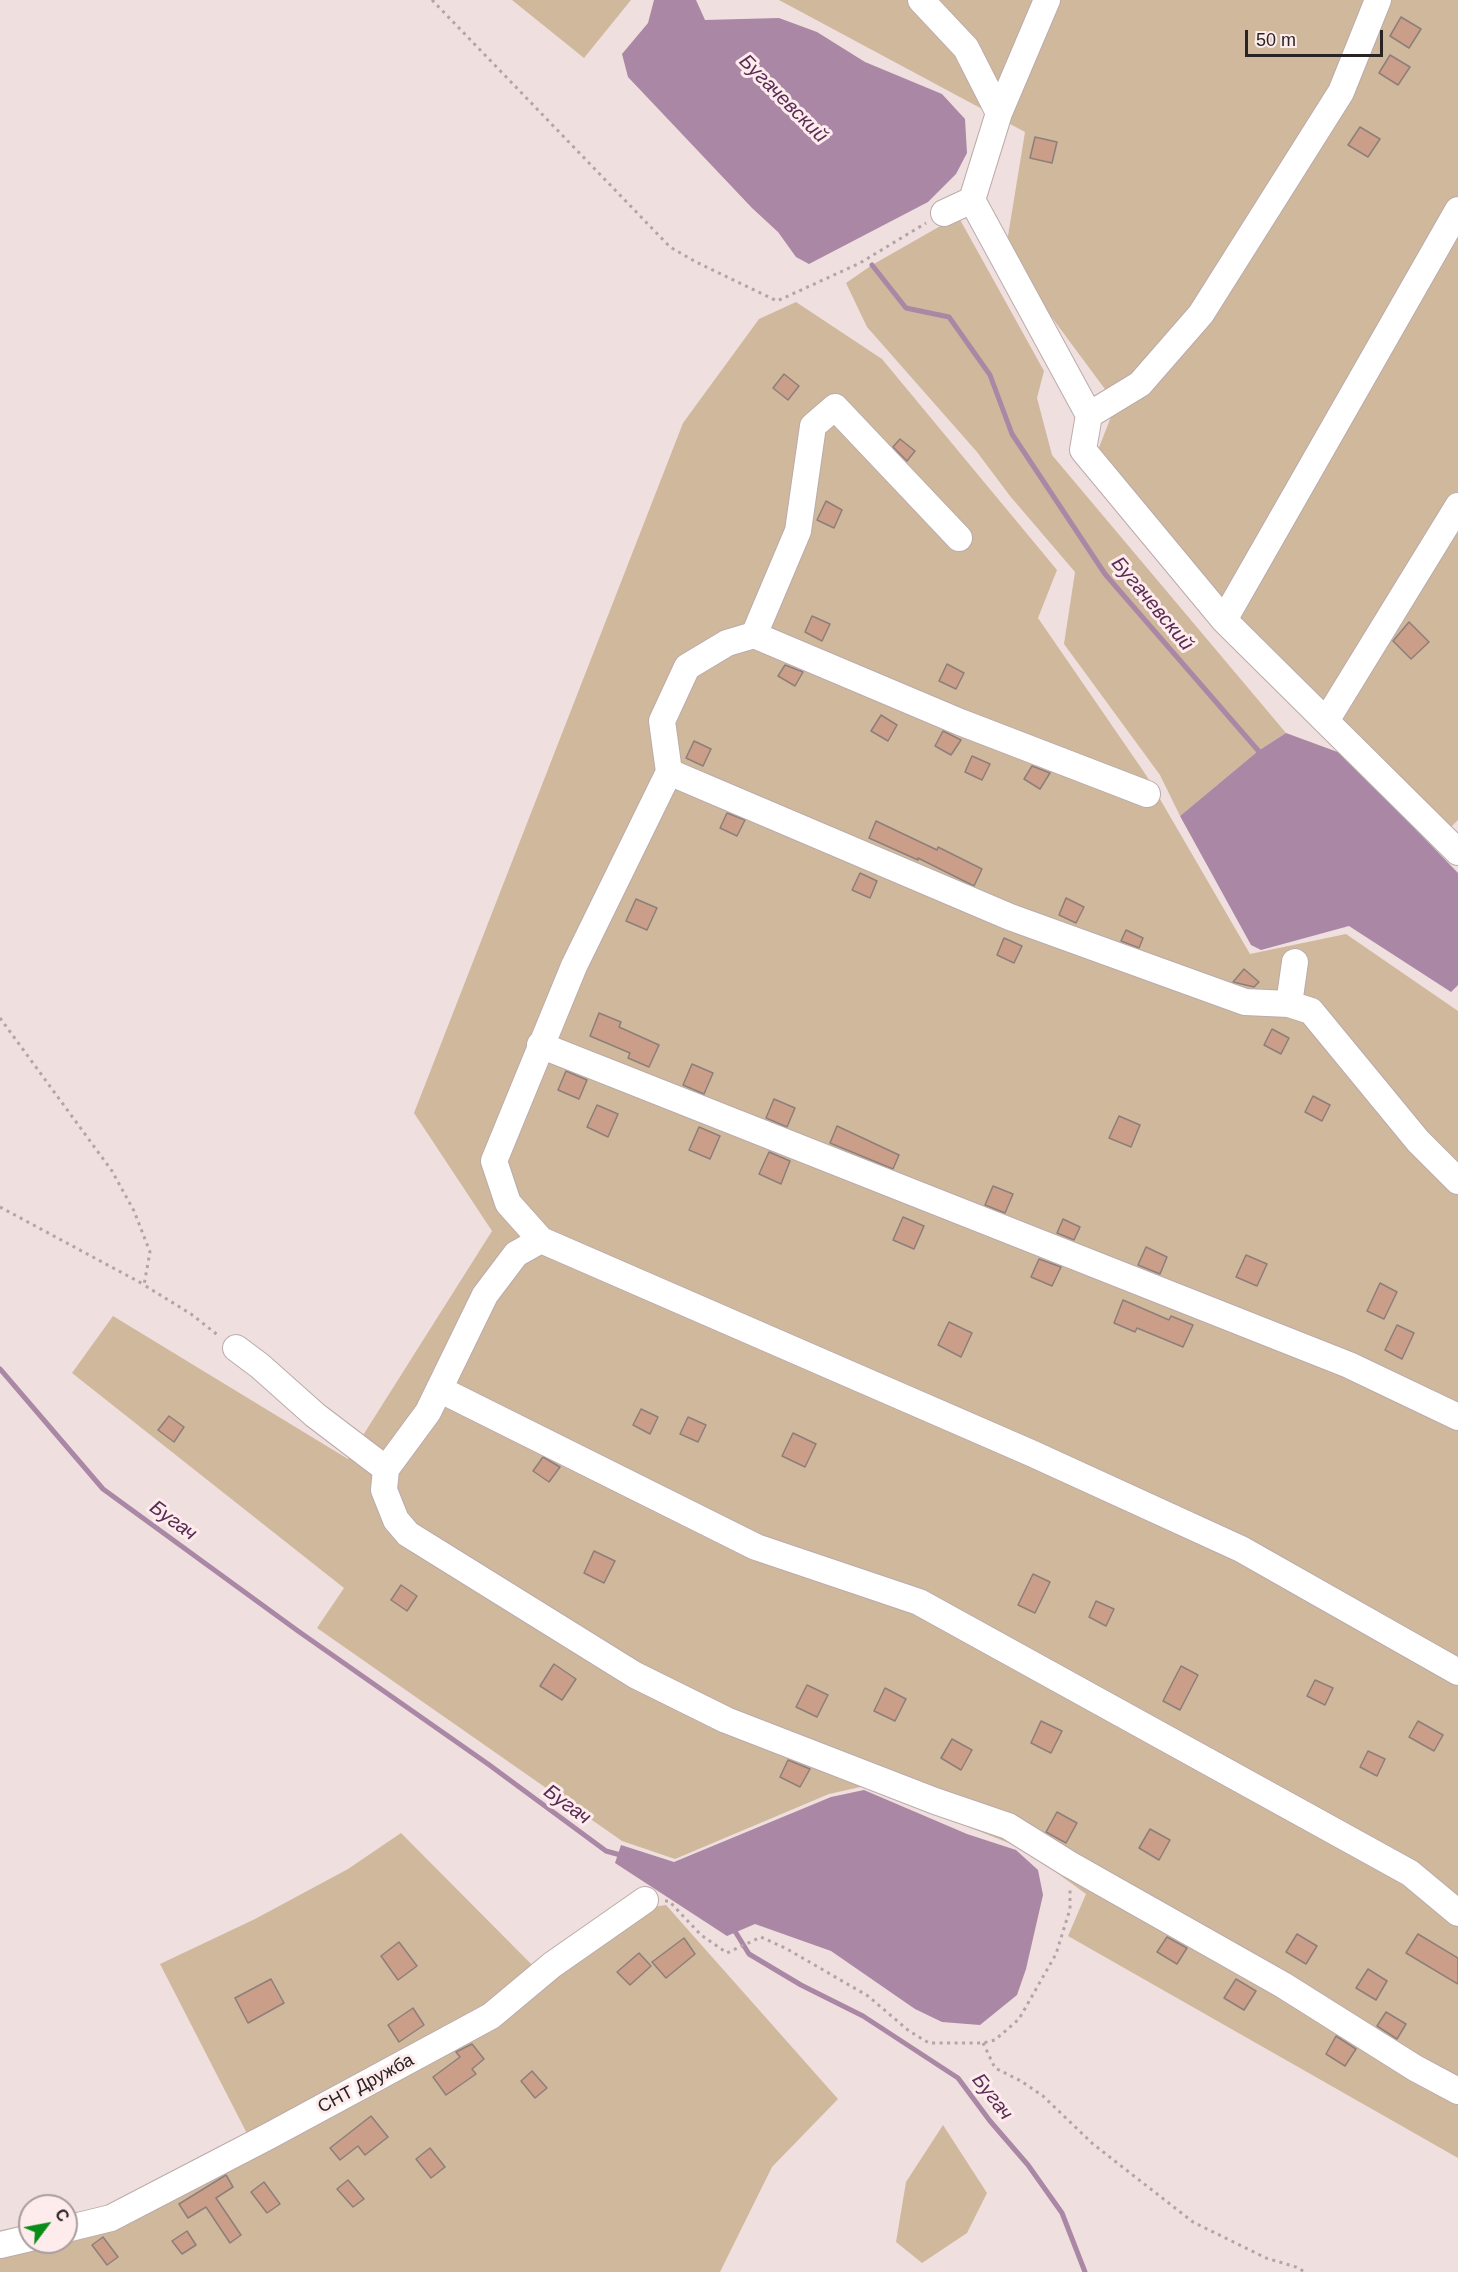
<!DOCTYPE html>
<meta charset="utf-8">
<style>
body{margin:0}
#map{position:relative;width:1458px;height:2272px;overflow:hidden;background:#f0dfdf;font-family:Helvetica,sans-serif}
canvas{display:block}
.north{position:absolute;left:18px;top:2194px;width:60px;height:60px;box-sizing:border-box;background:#feecec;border:2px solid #a99c9c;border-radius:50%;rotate:58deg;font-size:16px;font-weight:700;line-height:24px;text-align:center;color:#2a2323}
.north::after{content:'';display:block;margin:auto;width:21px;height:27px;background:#098c18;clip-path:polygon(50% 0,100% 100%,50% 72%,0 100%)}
.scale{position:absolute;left:1245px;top:30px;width:138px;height:27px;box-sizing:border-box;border:3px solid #2a2323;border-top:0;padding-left:8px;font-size:18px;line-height:21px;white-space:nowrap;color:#2a2323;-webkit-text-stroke:4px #feecec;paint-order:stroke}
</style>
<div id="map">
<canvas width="1458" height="2272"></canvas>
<div class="north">С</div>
<div class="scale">50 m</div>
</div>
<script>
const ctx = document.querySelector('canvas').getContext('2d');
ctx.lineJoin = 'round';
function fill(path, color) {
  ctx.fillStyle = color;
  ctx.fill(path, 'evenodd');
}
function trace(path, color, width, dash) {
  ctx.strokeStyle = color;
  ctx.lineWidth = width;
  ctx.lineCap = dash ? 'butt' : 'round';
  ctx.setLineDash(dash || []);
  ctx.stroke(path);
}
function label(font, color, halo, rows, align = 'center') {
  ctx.font = font + ' Helvetica,sans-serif';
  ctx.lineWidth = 6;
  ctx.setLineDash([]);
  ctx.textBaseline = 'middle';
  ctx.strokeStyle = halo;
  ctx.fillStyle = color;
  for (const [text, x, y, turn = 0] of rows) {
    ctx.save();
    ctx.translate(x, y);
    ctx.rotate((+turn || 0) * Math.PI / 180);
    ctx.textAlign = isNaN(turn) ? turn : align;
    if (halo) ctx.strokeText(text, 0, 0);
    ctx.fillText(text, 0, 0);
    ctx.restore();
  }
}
const green = new Path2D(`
 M512,0H631L584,58Z
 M779,0H1458V820L1450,828L1215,597L1098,450L1116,404L1050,315L1007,242L1025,132Z
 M958,216L1044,371L1037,398L1052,455L1286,733L1258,751L1180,816L1160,775L1064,644L1075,572L1010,496L977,452L867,327L846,283L872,265Z
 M796,302L882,359L1057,570L1038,618L1146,775L1250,954L1346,934L1458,1011V2158L1068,1936L1086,1894L1024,1849L865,1786L829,1794L675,1859L622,1841L317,1628L344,1588L72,1373L113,1316L348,1459L492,1231L414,1113L683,423L759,319Z
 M401,1833L547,1980L652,1907L666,1905L838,2099L772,2167L720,2272H0V2252L40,2242H66V2236L257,2153L160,1964L255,1919L348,1869Z
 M943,2125L987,2193L967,2233L922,2263L896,2242L906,2182Z`);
const water = new Path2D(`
 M654,0H696L705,20L779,18L817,32L865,62L942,94L965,119L967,153L956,174L928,202L809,264L796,257L778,232L752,208L628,77L622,54L648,23Z
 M1286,733L1343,754L1458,873V985L1451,992L1349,926L1261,950L1251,945L1180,816L1258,751Z
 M864,1790L967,1834L1016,1850L1038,1870L1043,1895L1026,1969L1017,1995L980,2025L942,2022L915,2009L831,1951L755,1924L727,1936L615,1863L621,1845L674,1862L831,1797Z`);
const stream = new Path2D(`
 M872,265L906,308L949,317L990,375L1012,434L1105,574L1262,755
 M0,1369L103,1489L298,1631L488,1764L606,1851L624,1856
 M733,1928L749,1954L801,1985L863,2016L958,2078L990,2121L1028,2165L1062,2213L1085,2272`);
const building = new Path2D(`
 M1401,17L1421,29L1409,48L1390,36Z
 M1390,55L1410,67L1398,85L1379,73Z
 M1360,127L1380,139L1368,157L1348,145Z
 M1035,137L1057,142L1052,163L1030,158Z
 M784,374L799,386L788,400L773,388Z
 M900,439L915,451L907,461L893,447Z
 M826,501L842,510L834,528L817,520Z
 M812,616L830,624L822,641L805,632Z
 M1409,622L1429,642L1411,659L1393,641Z
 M947,664L964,673L956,689L939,681Z
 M785,665L803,672L795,686L778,676Z
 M881,715L897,725L888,741L871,731Z
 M943,731L961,740L951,755L935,746Z
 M694,741L711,749L703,766L686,758Z
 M972,756L990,764L982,780L965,772Z
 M1032,766L1050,773L1040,789L1024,779Z
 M727,813L745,820L737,836L720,828Z
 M876,821L937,850L938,847L982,869L974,886L918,858V860L869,838Z
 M860,873L877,881L870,898L852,890Z
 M1066,898L1084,907L1076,923L1059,915Z
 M636,899L657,908L647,930L626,921Z
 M1126,930L1143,938L1139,948L1121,941Z
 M1004,938L1022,946L1014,963L997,955Z
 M1244,969L1259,982L1254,987L1233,982Z
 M599,1013L621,1022L619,1027L659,1045L649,1067L628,1058L630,1053L590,1036Z
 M1272,1029L1289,1038L1281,1054L1264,1045Z
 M692,1064L713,1073L704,1094L683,1085Z
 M566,1071L587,1080L579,1099L558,1090Z
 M1313,1096L1330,1105L1322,1121L1305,1112Z
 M774,1099L795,1108L787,1127L766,1118Z
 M597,1105L618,1114L608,1137L587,1127Z
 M1119,1116L1140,1125L1131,1147L1109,1138Z
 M837,1126L899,1155L893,1169L830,1143Z
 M699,1127L720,1136L710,1159L689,1150Z
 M769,1152L790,1161L781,1184L759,1174Z
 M993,1186L1013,1194L1005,1213L985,1205Z
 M903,1217L924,1226L914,1249L893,1240Z
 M1063,1219L1080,1227L1074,1240L1057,1233Z
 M1146,1247L1167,1257L1160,1274L1138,1265Z
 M1246,1255L1267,1264L1257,1286L1236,1277Z
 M1039,1259L1061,1267L1052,1286L1031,1277Z
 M1380,1283L1397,1292L1384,1319L1367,1311Z
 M1123,1300L1169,1320L1171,1316L1193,1325L1183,1347L1137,1328L1135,1332L1114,1323Z
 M949,1322L972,1333L961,1357L938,1345Z
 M1397,1325L1414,1333L1402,1359L1385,1350Z
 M641,1409L658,1417L650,1434L633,1425Z
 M169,1416L184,1427L174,1442L158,1430Z
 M688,1417L706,1425L698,1442L680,1434Z
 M793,1433L816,1444L805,1467L782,1456Z
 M543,1457L560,1467L549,1482L533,1471Z
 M594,1551L615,1561L604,1583L584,1573Z
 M1033,1574L1050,1582L1035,1613L1018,1605Z
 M401,1585L417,1596L407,1611L391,1600Z
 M1096,1601L1114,1609L1106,1626L1089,1617Z
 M554,1664L576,1679L562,1700L540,1686Z
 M1181,1666L1198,1675L1180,1710L1163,1701Z
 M1315,1680L1333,1688L1325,1705L1307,1696Z
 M807,1685L828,1695L817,1717L796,1707Z
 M885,1688L906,1699L895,1721L874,1711Z
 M1041,1721L1062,1731L1051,1753L1031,1743Z
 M1418,1721L1443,1735L1434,1751L1409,1737Z
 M952,1739L972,1750L961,1770L941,1758Z
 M1368,1751L1385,1759L1377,1776L1360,1767Z
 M788,1760L810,1769L800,1787L780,1777Z
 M1057,1812L1077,1823L1066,1843L1046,1832Z
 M1150,1829L1170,1840L1159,1860L1139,1848Z
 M1297,1934L1317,1946L1306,1964L1286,1952Z
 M1418,1934L1458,1958V1984L1406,1953Z
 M1167,1937L1187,1948L1177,1964L1157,1952Z
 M684,1938L695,1954L666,1978L652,1962Z
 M399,1942L417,1966L398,1980L381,1956Z
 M639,1953L651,1966L630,1985L617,1972Z
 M1368,1969L1387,1981L1376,2000L1356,1988Z
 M271,1979L284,2003L248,2023L235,1998Z
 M1236,1979L1256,1991L1244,2010L1224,1998Z
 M413,2008L424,2025L399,2042L388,2025Z
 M1386,2012L1406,2024L1397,2039L1377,2026Z
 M1336,2036L1356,2049L1345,2066L1326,2054Z
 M472,2044L484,2059L472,2069L476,2074L446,2095L433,2077L460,2057L456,2052Z
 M532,2071L547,2088L535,2098L521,2081Z
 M371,2116L388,2137L365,2155L358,2146L340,2160L330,2148Z
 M430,2148L445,2167L431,2178L416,2159Z
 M226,2175L233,2187L216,2198L241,2235L230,2243L206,2207L188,2218L179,2204Z
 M348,2180L364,2199L353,2207L337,2189Z
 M264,2182L280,2204L267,2213L251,2192Z
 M187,2231L196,2245L182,2254L172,2241Z
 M103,2237L118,2257L107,2265L92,2245Z`);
const path = new Path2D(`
 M432,0L670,247L696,262L777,301L860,263L926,223
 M0,1018L112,1171L134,1211L150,1252L144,1285L191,1314L219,1336
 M0,1207L143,1284
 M665,1901H669L701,1935L727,1953L761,1937L787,1949L868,1996L909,2031L929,2043H983L995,2040L1019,2019L1056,1954L1070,1909V1889
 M983,2043L995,2068L1021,2081L1043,2096L1093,2144L1193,2222L1266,2258L1296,2267L1305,2272`);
const minor = new Path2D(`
 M921,0L966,48L999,113L972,200L1089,415L1140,384L1201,314L1341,92L1378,0
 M999,113L1047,0
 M944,213L972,200
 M1089,415L1083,450L1224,620L1458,852
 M1224,620L1458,210
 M754,635L960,722L1147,794
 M1326,721L1458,506
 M669,772L662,721L687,667L727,643L754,635L798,531L813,426L835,407L959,538
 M1295,962L1289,1004L1311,1011L1418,1141L1458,1181
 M1289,1004L1245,1002L1010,917L669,772L574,966L494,1161L508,1203L541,1240L1031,1453L1241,1549L1458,1672
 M540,1045L1349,1365L1458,1417
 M236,1348L260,1366L315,1415L386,1469L384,1490L396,1520L408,1534L635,1675L726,1720L935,1801L1008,1826L1069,1864L1283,1985L1415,2068L1458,2091
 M439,1389L756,1547L919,1602L1410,1873L1458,1913
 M386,1469L428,1412L485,1295L516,1254L541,1240
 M66,2229L111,2218L269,2136L491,2016L552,1965L645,1900
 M0,2245L30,2238`);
const streetNames = [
 ["СНТ Дружба",366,2084,-28]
];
const waterNames = [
 ["Бугачевский",783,99,45],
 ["Бугачевский",1152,604,50],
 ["Бугач",173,1521,36],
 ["Бугач",567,1805,36],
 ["Бугач",992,2097,52]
];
fill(green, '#d0b89d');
fill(water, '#aa87a5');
trace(stream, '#aa87a5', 5);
fill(building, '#cb9e8a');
trace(building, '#8c7f79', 1.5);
trace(minor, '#bbabaa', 28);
trace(path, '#b3a5a5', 3, [3, 4.5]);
trace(minor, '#fff', 26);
label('18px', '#2a2323', '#feecec', streetNames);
label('italic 20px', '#592b55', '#feecec', waterNames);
</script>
